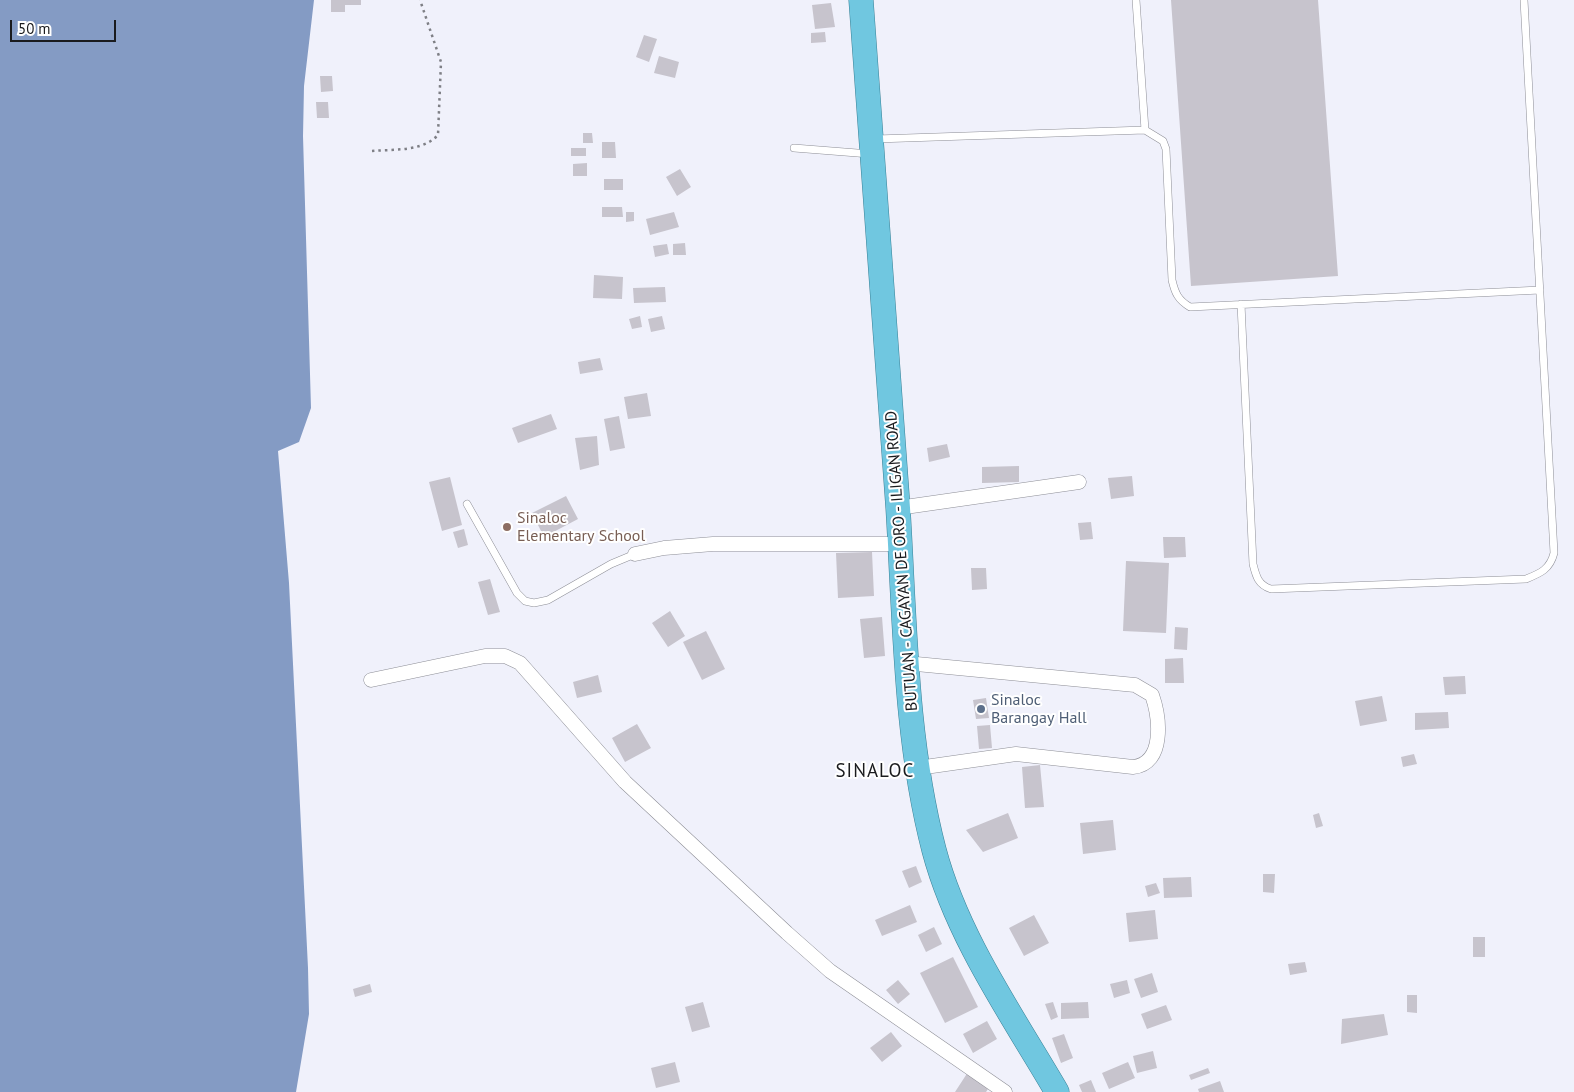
<!DOCTYPE html>
<style>
body{margin:0}
#map{position:relative;width:1574px;height:1092px;overflow:hidden;background:#f0f1fb;font-family:"PT Sans",sans-serif}
canvas{display:block}
.scale{position:absolute;left:10px;top:20px;width:106px;height:22px;box-sizing:border-box;border:2px solid #1a1b1e;border-top:0;padding-left:6px;font-size:15px;line-height:18px;white-space:nowrap;color:#1a1b1e;-webkit-text-stroke:4px #fff;paint-order:stroke}
</style>
<div id="map">
<canvas width="1574" height="1092"></canvas>
<div class="scale">50 m</div>
</div>
<script>
const ctx = document.querySelector('canvas').getContext('2d');
ctx.lineJoin = 'round';
function fill(path, color) {
  ctx.fillStyle = color;
  ctx.fill(path, 'evenodd');
}
function trace(path, color, width, dash) {
  ctx.strokeStyle = color;
  ctx.lineWidth = width;
  ctx.lineCap = dash ? 'butt' : 'round';
  ctx.setLineDash(dash || []);
  ctx.stroke(path);
}
function label(font, color, halo, rows, align = 'center') {
  ctx.font = font + ' "PT Sans",sans-serif';
  ctx.lineWidth = 4;
  ctx.setLineDash([]);
  ctx.textBaseline = 'middle';
  ctx.strokeStyle = halo;
  ctx.fillStyle = color;
  for (const [text, x, y, turn = 0] of rows) {
    ctx.save();
    ctx.translate(x, y);
    ctx.rotate((+turn || 0) * Math.PI / 180);
    ctx.textAlign = isNaN(turn) ? turn : align;
    if (halo) ctx.strokeText(text, 0, 0);
    ctx.fillText(text, 0, 0);
    ctx.restore();
  }
}
const water = new Path2D(`
 M0,0H314L304,86L303,136L311,408L299,442L278,451L289,583L308,968L309,1014L296,1092H0Z`);
const building = new Path2D(`
 M331,0H361V5H345V12H331Z
 M1171,0H1318L1338,276L1191,286Z
 M831,3L835,27L815,29L812,5Z
 M825,32L826,42L811,43V33Z
 M644,35L657,39L649,62L636,57Z
 M659,56L679,62L675,78L654,73Z
 M320,76H332L333,91L321,92Z
 M316,102H328L329,118H317Z
 M583,133H592L593,143H583Z
 M602,142H615L616,158H602Z
 M571,148H586V156H571Z
 M587,163V176H573V164Z
 M680,169L691,187L677,196L666,177Z
 M604,179H623V190H604Z
 M602,207H622L623,217H602Z
 M626,212H634V221L626,222Z
 M674,212L679,227L650,235L646,219Z
 M685,243L686,255H673V244Z
 M667,244L669,254L655,257L653,246Z
 M594,275L623,277L622,299L593,298Z
 M665,287L666,302L634,303L633,288Z
 M640,316L642,327L632,329L629,319Z
 M662,316L665,329L651,332L648,319Z
 M600,358L603,370L580,374L578,362Z
 M647,393L651,416L628,419L624,397Z
 M551,414L557,429L518,443L512,428Z
 M619,416L625,448L610,451L604,419Z
 M597,436L599,465L580,470L575,438Z
 M947,444L950,457L929,462L927,448Z
 M1019,466V482L982,483V467Z
 M1132,476L1134,496L1111,499L1108,478Z
 M450,477L462,525L442,531L429,482Z
 M566,496L578,519L544,537L532,513Z
 M1091,522L1093,539L1080,540L1078,523Z
 M464,529L468,545L458,548L453,532Z
 M1163,537H1185L1186,557L1164,558Z
 M872,552L874,596L838,598L836,553Z
 M1126,561L1169,563L1166,633L1123,631Z
 M971,568H986L987,589L972,590Z
 M490,579L500,612L488,615L478,582Z
 M670,611L685,636L668,647L652,623Z
 M882,617L885,656L864,658L860,619Z
 M1175,627L1188,628L1187,650L1174,649Z
 M706,631L725,669L702,680L683,642Z
 M1183,658L1184,683H1165V659Z
 M598,675L602,692L577,698L573,682Z
 M1465,676L1466,694L1445,695L1443,677Z
 M1382,696L1387,721L1360,726L1355,701Z
 M986,698L989,718L976,719L973,700Z
 M1448,712L1449,728L1415,730V713Z
 M637,724L651,748L625,762L612,738Z
 M990,725L992,748L979,749L977,726Z
 M1414,754L1417,764L1403,767L1401,757Z
 M1040,765L1044,807L1025,808L1022,767Z
 M1008,813L1018,838L983,852L966,830Z
 M1319,813L1323,826L1316,828L1313,815Z
 M1113,820L1116,850L1083,854L1080,823Z
 M916,866L922,882L909,888L902,871Z
 M1263,874H1275L1274,893L1263,892Z
 M1191,877L1192,897L1164,898L1163,878Z
 M1156,883L1160,893L1148,897L1145,886Z
 M910,905L917,922L882,936L875,920Z
 M1155,910L1158,939L1129,942L1126,913Z
 M1034,915L1049,943L1024,956L1009,928Z
 M934,927L942,944L926,952L918,935Z
 M1473,937H1485V957H1473Z
 M953,957L978,1007L945,1023L920,973Z
 M1305,962L1307,972L1290,975L1288,964Z
 M1152,973L1158,992L1141,998L1134,979Z
 M898,980L910,994L898,1004L886,990Z
 M1127,980L1130,993L1114,998L1110,984Z
 M370,984L372,992L355,997L353,989Z
 M1407,995H1417V1013L1407,1012Z
 M703,1002L710,1027L692,1032L685,1007Z
 M1053,1002L1058,1017L1051,1020L1045,1004Z
 M1088,1002L1089,1018L1061,1019V1003Z
 M1166,1005L1172,1020L1147,1029L1141,1014Z
 M1384,1014L1388,1035L1341,1044L1342,1019Z
 M987,1021L997,1039L973,1053L963,1034Z
 M891,1032L902,1046L882,1062L870,1048Z
 M1064,1034L1073,1058L1061,1063L1052,1038Z
 M1153,1051L1157,1068L1137,1073L1133,1056Z
 M675,1062L680,1082L656,1088L651,1068Z
 M1128,1062L1135,1078L1109,1089L1102,1073Z
 M1208,1068L1210,1073L1191,1080L1189,1075Z
 M968,1072L990,1086L986,1092H955Z
 M1091,1080L1096,1092H1082L1079,1085Z
 M1220,1081L1224,1092H1199L1198,1089Z`);
const path = new Path2D(`
 M372,151C394,149 422,152 438,135L441,62L420,0`);
const service = new Path2D(`
 M1145,130L1163,141L1166,149L1172,280C1175,293 1178,300 1190,307L1540,290
 M876,139L1145,130L1136,0
 M794,148L870,154
 M1241,304L1253,564C1256,576 1258,585 1271,589L1526,579C1541,573 1550,569 1554,553L1524,0
 M467,504L517,593L525,601L534,603L548,600L611,564L635,554`);
const minor = new Path2D(`
 M898,508L1079,482
 M635,554L664,548L713,544H900
 M906,663L1135,685L1152,695C1160,718 1165,764 1133,767L1016,754L918,768
 M371,680L485,656H505L520,663L625,782L787,933L830,971L1005,1092`);
const trunk = new Path2D(`
 M861,0C874,169 887,338 898,508C905,622 905,739 934,850C957,937 1012,1015 1057,1092`);
const markers = [
 [507,527,5,"#8d6e63"],
 [981,709,5,"#5c6f8a"]
];
const educationNames = [
 ["Sinaloc",517,518],
 ["Elementary School",517,536]
];
const streetNames = [
 ["BUTUAN - CAGAYAN DE ORO - ILIGAN ROAD",902,561,-94]
];
const serviceNames = [
 ["Sinaloc",991,700],
 ["Barangay Hall",991,718]
];
const quarterNames = [
 ["SINALOC",875,772]
];
fill(water, '#849bc4');
fill(building, '#c7c4cd');
trace(service, '#8d8e96', 8);
trace(minor, '#8d8e96', 15);
trace(trunk, '#3a8297', 25);
trace(path, '#7e7f85', 2.5, [2.5, 4]);
trace(service, '#fff', 7);
trace(minor, '#fff', 14);
trace(trunk, '#70c7e0', 24);
for (const [x, y, r, color] of markers) {
  const dot = new Path2D();
  dot.arc(x, y, r, 0, 2 * Math.PI);
  ctx.fillStyle = color;
  ctx.fill(dot);
  trace(dot, '#fff', 2);
}
label('16px', '#785e54', '#fff', educationNames, 'left');
label('16px', '#1a1b1e', '#fff', streetNames);
label('16px', '#4e5e75', '#fff', serviceNames, 'left');
ctx.letterSpacing = '1px';
label('19px', '#1a1b1e', '#fff', quarterNames);
ctx.letterSpacing = '0px';
</script>
